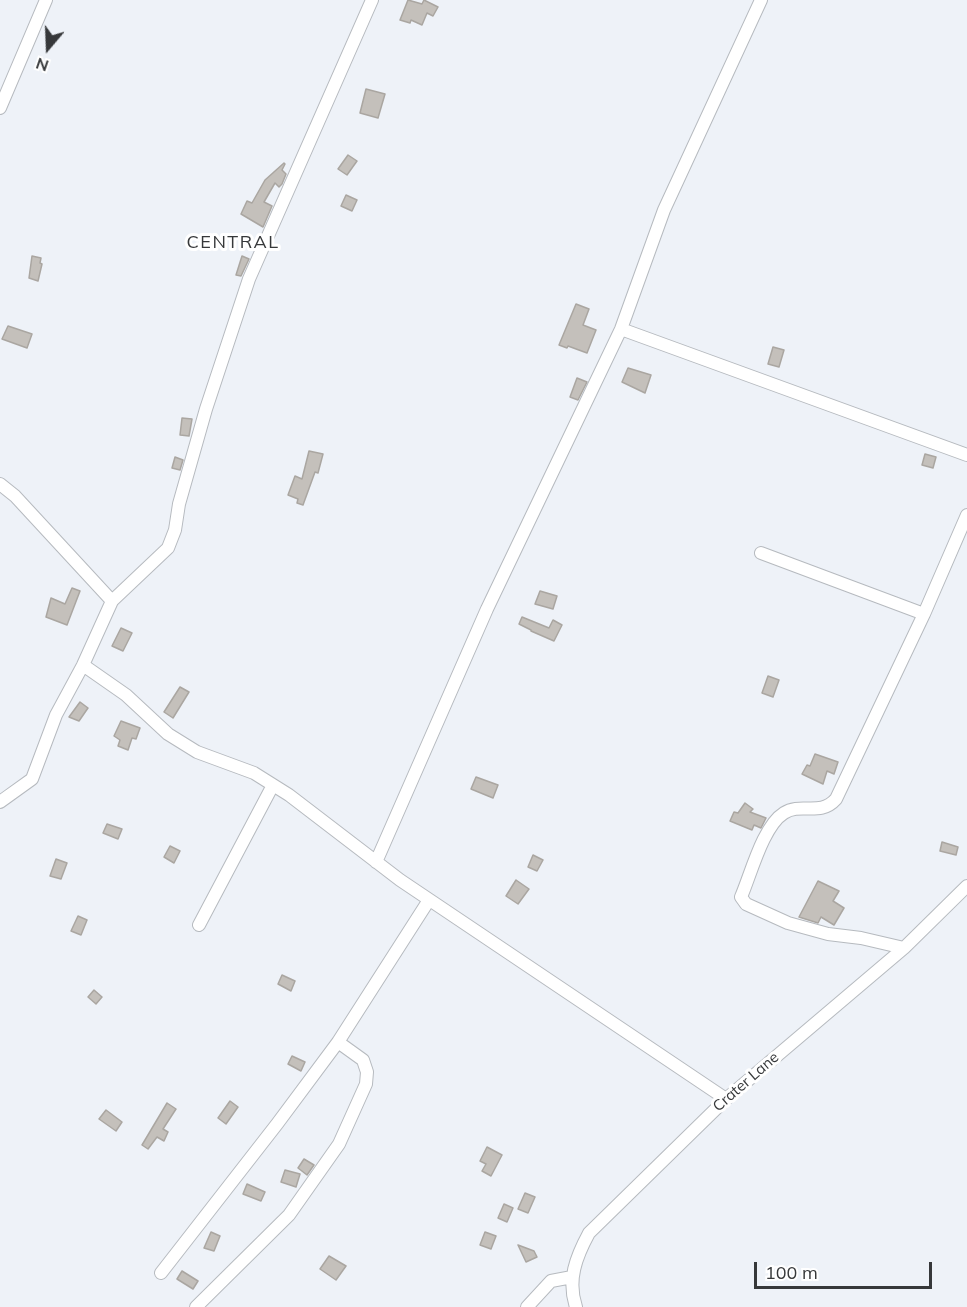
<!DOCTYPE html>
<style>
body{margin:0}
#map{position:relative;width:967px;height:1307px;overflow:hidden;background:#eef2f8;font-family:Mulish,sans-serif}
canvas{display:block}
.north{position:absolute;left:18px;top:18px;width:60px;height:60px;-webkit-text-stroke:4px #fff;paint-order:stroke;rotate:199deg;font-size:16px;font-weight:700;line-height:24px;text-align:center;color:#36383a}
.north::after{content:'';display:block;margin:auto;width:21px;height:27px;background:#36383a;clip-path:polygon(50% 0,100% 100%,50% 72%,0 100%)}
.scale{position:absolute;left:754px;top:1262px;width:178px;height:27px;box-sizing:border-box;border:3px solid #36383a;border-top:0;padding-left:8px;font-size:18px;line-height:21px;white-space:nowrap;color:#36383a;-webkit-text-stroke:4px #fff;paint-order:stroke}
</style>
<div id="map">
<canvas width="967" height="1307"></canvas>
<div class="north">N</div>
<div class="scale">100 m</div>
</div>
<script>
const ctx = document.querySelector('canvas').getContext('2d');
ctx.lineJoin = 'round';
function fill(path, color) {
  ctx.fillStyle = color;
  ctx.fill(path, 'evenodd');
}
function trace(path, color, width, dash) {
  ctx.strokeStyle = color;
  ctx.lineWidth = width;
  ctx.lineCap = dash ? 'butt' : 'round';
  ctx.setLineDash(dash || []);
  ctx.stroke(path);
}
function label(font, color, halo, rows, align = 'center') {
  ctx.font = font + ' Mulish,sans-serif';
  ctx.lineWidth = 6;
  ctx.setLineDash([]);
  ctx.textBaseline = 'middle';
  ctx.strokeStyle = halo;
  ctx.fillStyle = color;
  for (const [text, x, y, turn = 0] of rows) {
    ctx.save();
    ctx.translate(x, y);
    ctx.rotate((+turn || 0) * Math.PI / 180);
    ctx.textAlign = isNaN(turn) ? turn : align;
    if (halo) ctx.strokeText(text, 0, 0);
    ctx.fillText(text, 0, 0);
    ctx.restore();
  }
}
const building = new Path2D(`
 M408,0L422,4L424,0L438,7L433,16L427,13L422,25L411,20L410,23L400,20Z
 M366,89L385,94L378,118L360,113Z
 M348,155L357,161L347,175L338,169Z
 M284,163L285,164L282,170L286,174L282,184L279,187L275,183L264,202L272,206L263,227L241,214L247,201L252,203L265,180Z
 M346,195L357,200L352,211L341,206Z
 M32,256L41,258L40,263L42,264L38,281L29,278Z
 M242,256L249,259L241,276L236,275Z
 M576,304L589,309L583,325L596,330L587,353L568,346L567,348L559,345Z
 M8,326L32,334L27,348L2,339Z
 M773,347L784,350L779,367L768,364Z
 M628,368L651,375L645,393L622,382Z
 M577,378L587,382L578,400L570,397Z
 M182,418L192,419L189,436L180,435Z
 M309,451L323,454L318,473L315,472L303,505L297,503L298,499L288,495L295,476L302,479Z
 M925,454L936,457L933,468L922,465Z
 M175,457L183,460L180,470L172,468Z
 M72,588L80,591L67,625L46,617L51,598L65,604Z
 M540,591L557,596L553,609L535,604Z
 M522,617L549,628L553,620L562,625L554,641L531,631V630L519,624Z
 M121,628L132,633L123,651L112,646Z
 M768,676L779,680L773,697L762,693Z
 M180,687L189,692L173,718L164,712Z
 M80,702L88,708L79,721L69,717Z
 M121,721L140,728L136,739L132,738L128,750L118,746L120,740L114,736Z
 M815,754L838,762L834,774L827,771L823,784L802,774L807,765L810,766Z
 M476,777L498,785L493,798L471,789Z
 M745,803L753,809L750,812L766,818L761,828L754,825L752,830L730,821L734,812L738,813Z
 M107,824L122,829L118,839L103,833Z
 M942,842L958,847L956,855L940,851Z
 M170,846L180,851L174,863L164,857Z
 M533,855L543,860L537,871L528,867Z
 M56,859L67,863L61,879L50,876Z
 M516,880L529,889L518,904L506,896Z
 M818,881L839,891L833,901L844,908L834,925L821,917L818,923L799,917Z
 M78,916L87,920L81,935L71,931Z
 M282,975L295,981L291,991L278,984Z
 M94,990L102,997L96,1004L88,997Z
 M292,1056L305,1062L301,1071L288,1064Z
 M230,1101L238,1107L226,1124L218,1118Z
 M167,1103L176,1109L163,1129L168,1132L164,1141L157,1137L148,1149L142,1145Z
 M106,1110L122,1122L116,1131L99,1119Z
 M487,1147L502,1155L491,1176L482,1171L486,1164L480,1161Z
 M304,1159L314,1165L307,1175L298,1168Z
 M285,1170L300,1174L296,1187L281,1182Z
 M247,1184L265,1192L261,1201L243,1194Z
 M525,1193L535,1197L528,1213L518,1209Z
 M504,1204L513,1208L507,1222L498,1218Z
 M211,1232L220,1236L214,1251L204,1248Z
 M485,1232L496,1236L491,1249L480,1245Z
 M518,1245L534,1251L537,1257L526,1262Z
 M329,1256L346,1266L336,1280L320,1269Z
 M182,1271L198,1281L193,1289L177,1279Z`);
const street = new Path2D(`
 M0,108L46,0
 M621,329L967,455
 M0,484L15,496L112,601
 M761,553L924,614
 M83,665L126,695L168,734L197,752L254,773L289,795L400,880L726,1099
 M0,802L32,779L56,715L83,665L112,601L168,548L175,530L179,504L206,409L249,279L372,0
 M376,862L487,609L621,329L664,210L761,0
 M199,925L273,785
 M904,948L861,938L828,934L788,923L746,904L741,897C751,874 763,826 784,813C801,802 820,817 836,799L924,614L967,515
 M161,1273L277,1124L338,1042L429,900
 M196,1307L289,1215L339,1144L366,1084L367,1072L363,1060L338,1042
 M527,1307L551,1281L572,1277
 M576,1307C567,1280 576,1257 589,1233L726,1099L904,948L967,886`);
const streetNames = [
 ["Crater Lane",746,1082,-41]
];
const quarterNames = [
 ["CENTRAL",233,243]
];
fill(building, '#c4c0bb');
trace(building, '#aaa6a1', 1.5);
trace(street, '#b6babf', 14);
trace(street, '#fff', 12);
label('15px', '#36383a', '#fff', streetNames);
ctx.letterSpacing = '1.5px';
label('18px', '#36383a', '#fff', quarterNames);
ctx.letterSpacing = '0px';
</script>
